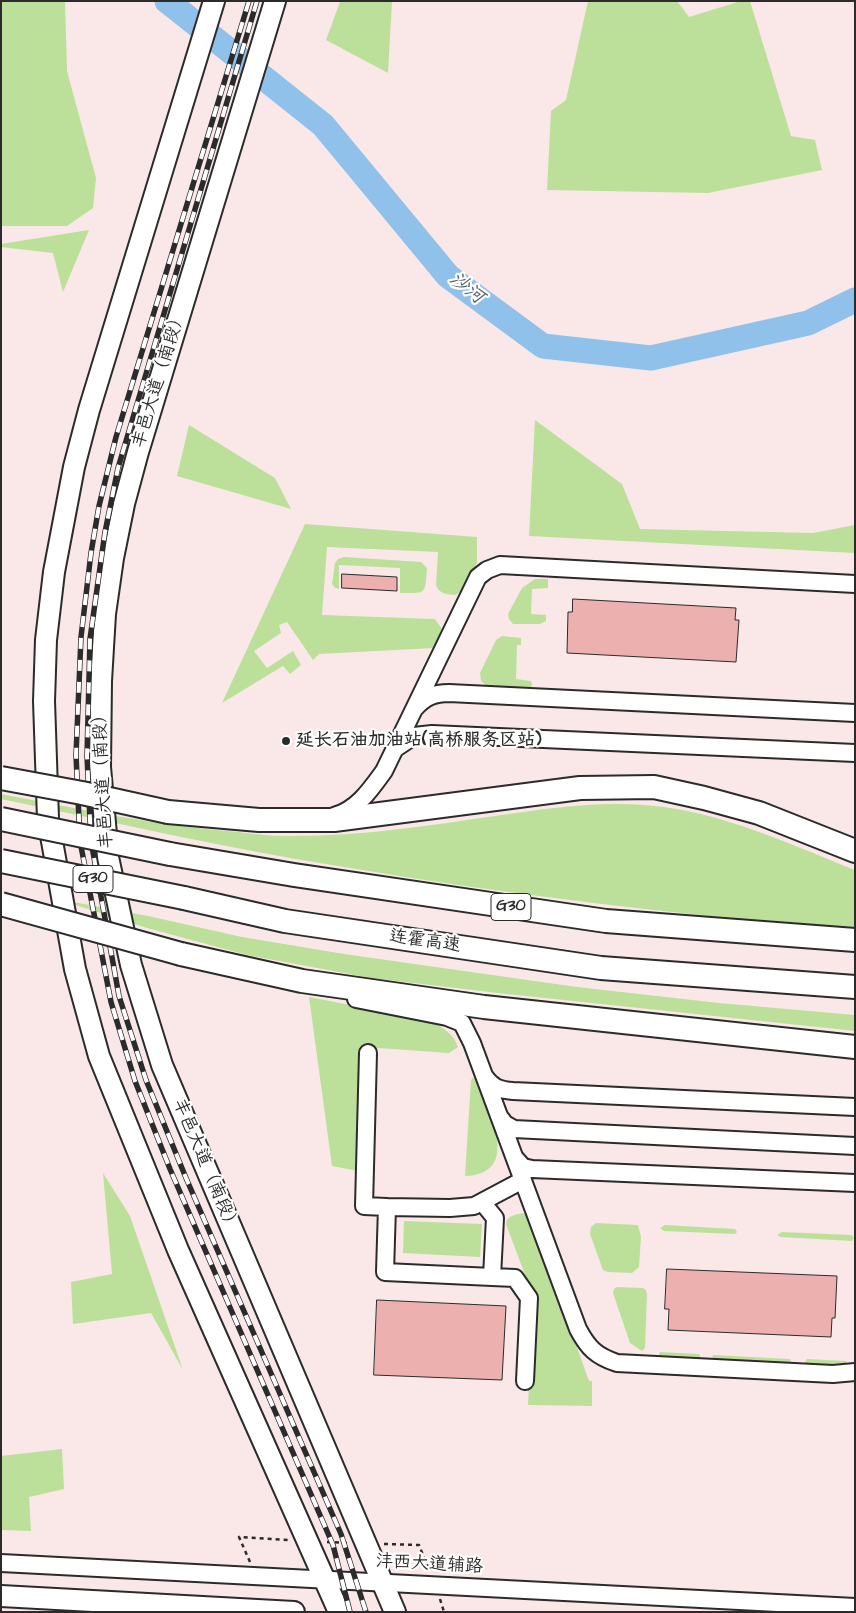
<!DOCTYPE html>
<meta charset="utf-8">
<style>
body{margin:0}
#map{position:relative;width:856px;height:1613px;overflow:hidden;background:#f9e8e7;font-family:"Architects Daughter",sans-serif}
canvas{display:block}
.frame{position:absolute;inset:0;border:2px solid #2b2b2b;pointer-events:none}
</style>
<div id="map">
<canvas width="856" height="1613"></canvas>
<div class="frame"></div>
</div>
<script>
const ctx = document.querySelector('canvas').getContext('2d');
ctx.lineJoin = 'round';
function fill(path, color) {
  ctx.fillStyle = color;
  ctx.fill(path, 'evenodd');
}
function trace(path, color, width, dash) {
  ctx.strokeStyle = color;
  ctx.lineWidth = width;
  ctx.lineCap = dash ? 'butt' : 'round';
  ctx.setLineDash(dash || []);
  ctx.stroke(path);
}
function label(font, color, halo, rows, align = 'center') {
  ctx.font = font + ' "Architects Daughter","LXGW WenKai TC",sans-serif';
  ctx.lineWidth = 4.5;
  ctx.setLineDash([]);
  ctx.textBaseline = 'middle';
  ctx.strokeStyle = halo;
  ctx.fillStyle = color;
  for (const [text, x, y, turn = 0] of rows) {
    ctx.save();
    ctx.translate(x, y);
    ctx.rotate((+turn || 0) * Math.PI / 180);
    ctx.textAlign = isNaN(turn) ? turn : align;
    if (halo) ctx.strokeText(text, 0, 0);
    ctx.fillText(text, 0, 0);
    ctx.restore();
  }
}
const green = new Path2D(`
 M1,1H65L67,71L96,178L93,208L67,226H1Z
 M392,1L388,73L326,40L340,2Z
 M588,1H677L689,17L741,1H750L791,136L815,140L822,170L708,193L547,190L551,111L566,100Z
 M89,230L63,292L53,253L1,247V244Z
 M535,420L622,484L640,529L813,533L855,525V553L529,536Z
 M189,425L275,478L291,509L177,476Z
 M305,524L477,537V563L462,591L455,595C446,594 439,594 436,585L438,552L327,547L322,615L435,619L442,629L434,648L319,654L313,660L287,622L279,625L281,633L254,651L267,668L293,651L301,665L290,674L283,666L222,703Z
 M344,557L421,562L427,568C425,595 427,593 400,593V568L339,565V589L335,588L332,584L335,563L338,559Z
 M535,579H548V588L532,589L531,614L546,615V621L540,624H513L509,619L508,614L522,588Z
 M502,636L521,638V645H517L516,679L531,681L532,685L530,689L527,690L487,686L481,681L480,673L496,640Z
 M1,794C80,809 158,826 238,832C254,834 270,836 286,836C356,837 426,826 495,816C555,807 617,798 677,809C739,820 797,847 855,870V930C682,915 509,895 338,866C225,848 113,822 1,799Z
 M57,899L148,916L242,937L344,954L577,987L719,1003L855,1015V1031L498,993L371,978L247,955L147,928Z
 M309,997L432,1021C443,1028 454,1034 458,1047L449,1053L364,1047L358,1171L332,1166Z
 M474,1077L476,1078C487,1108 524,1174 465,1176L471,1080Z
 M103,1173L130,1216L183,1370L151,1313L73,1324L71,1282L112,1274Z
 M523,1213L531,1219L589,1381H592V1406L528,1405L533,1296L506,1224C507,1215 515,1215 523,1213Z
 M404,1221L482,1224L480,1257L403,1253Z
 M596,1223L638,1225L641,1237L639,1267L632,1273L608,1272L603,1270L590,1234L591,1227Z
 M665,1225L735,1229L737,1232L735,1234L664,1231L660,1228Z
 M782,1232L852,1235L854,1238L852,1241L781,1237L777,1235Z
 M617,1287L643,1288L646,1290L647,1295L645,1348L642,1351L630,1343L613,1293L614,1289Z
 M660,1352L699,1354L701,1358L700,1360L658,1357Z
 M713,1355L790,1359L791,1362L790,1364L713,1360L712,1359Z
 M807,1359L846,1361L848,1365L847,1367L806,1366L805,1362Z
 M62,1449L64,1489L29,1497L31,1531L1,1530V1456Z`);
const river = new Path2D(`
 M167,1L323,125L448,276L543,346L651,358L808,323L855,300`);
const building = new Path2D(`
 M342,574L397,577V591L342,588Z
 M573,599L736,608L735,620H739L736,662L567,653L568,612H572Z
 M667,1269L837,1276L835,1318H832L831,1337L668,1330L669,1309H665Z
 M377,1300L506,1306L502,1380L374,1375Z`);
const path = new Path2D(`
 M327,1542L349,1543
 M384,1544L419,1545L429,1570
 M250,1562L239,1537L289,1540
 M440,1599L444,1612`);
const minor = new Path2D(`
 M415,708C425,697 434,693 449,693L855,713
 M396,748L414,736L432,734L855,753
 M334,816C357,810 371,789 384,771L478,577L487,570L500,565L855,584
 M356,999L447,1017L462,1023L472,1043L578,1329C588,1348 596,1356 617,1363L833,1374L855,1372
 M368,1053L364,1206L387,1207
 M485,1077C493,1088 500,1090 513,1091L855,1107
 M499,1116L505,1124L514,1129L855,1146
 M515,1158L523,1167L532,1169L855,1183
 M482,1202L495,1218L492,1277L385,1272L387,1207L450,1208L474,1206L523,1180
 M492,1277L515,1278L529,1298L525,1381
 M1,1563L855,1607`);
const major = new Path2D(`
 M214,1L89,410L74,467L54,572L46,640L44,701L48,819L75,969L99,1056L178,1250L339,1612
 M275,1L138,452L124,504L113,558L105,614L101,681L100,767L108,857L131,965L162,1065L395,1612
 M1,1596L294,1612`);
const highway = new Path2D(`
 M168,812L259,820H334L580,788L654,787L704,798L759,813L855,851
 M170,854L294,875L606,921L855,940
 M184,898L285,921L601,968L855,987
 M181,954L302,981L484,1007L855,1047`);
const rail = new Path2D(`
 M249,1L116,437L99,506L91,553L81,637L76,755L80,841L111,1002L135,1081L170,1169L333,1545L350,1612
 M257,1L118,468L105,532L90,639L87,756L91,841L119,996L146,1080L186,1178L341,1534L366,1612`);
const highwayBridge = new Path2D(`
 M1,778L82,793L168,812
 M1,819L170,854
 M1,861L184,898
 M1,904L181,954`);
const markers = [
 [286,741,5,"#2b2b2b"]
];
const shields = [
 [93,879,40],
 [511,907,40]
];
const shieldNames = [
 ["G30",93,879],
 ["G30",511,907]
];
const streetNames = [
 ["丰邑大道（南段）",160,379,-73],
 ["丰邑大道（南段）",104,777,-93],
 ["连霍高速",425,942,8],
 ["丰邑大道（南段）",205,1166,67],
 ["沣西大道辅路",429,1565,3]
];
const poiNames = [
 ["延长石油加油站(高桥服务区站)",296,741]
];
const waterNames = [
 ["沙河",466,289,38]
];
fill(green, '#bce09a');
trace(river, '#8fc1eb', 25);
fill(building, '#ecb1af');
trace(building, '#2b2b2b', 1);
trace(minor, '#2b2b2b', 20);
trace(major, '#2b2b2b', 24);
trace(highway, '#2b2b2b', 26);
trace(path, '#2b2b2b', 2.5, [4, 4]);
trace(minor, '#fff', 16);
trace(major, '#fff', 20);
trace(highway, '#fff', 22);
trace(rail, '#2b2b2b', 5.5);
trace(rail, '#fff', 4, [11]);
trace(highwayBridge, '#2b2b2b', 26, []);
trace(highwayBridge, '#fff', 22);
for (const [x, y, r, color] of markers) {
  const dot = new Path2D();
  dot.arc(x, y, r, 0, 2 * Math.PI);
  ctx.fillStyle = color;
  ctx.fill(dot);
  trace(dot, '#fff', 2);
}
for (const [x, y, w] of shields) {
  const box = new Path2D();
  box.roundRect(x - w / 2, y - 13.5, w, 27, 4);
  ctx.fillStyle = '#fff';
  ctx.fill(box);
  trace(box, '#2b2b2b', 1);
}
label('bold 16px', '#2b2b2b', null, shieldNames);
label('18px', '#2b2b2b', '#fff', streetNames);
label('bold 18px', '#2b2b2b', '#fff', poiNames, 'left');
label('italic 19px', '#4e606e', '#fff', waterNames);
</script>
